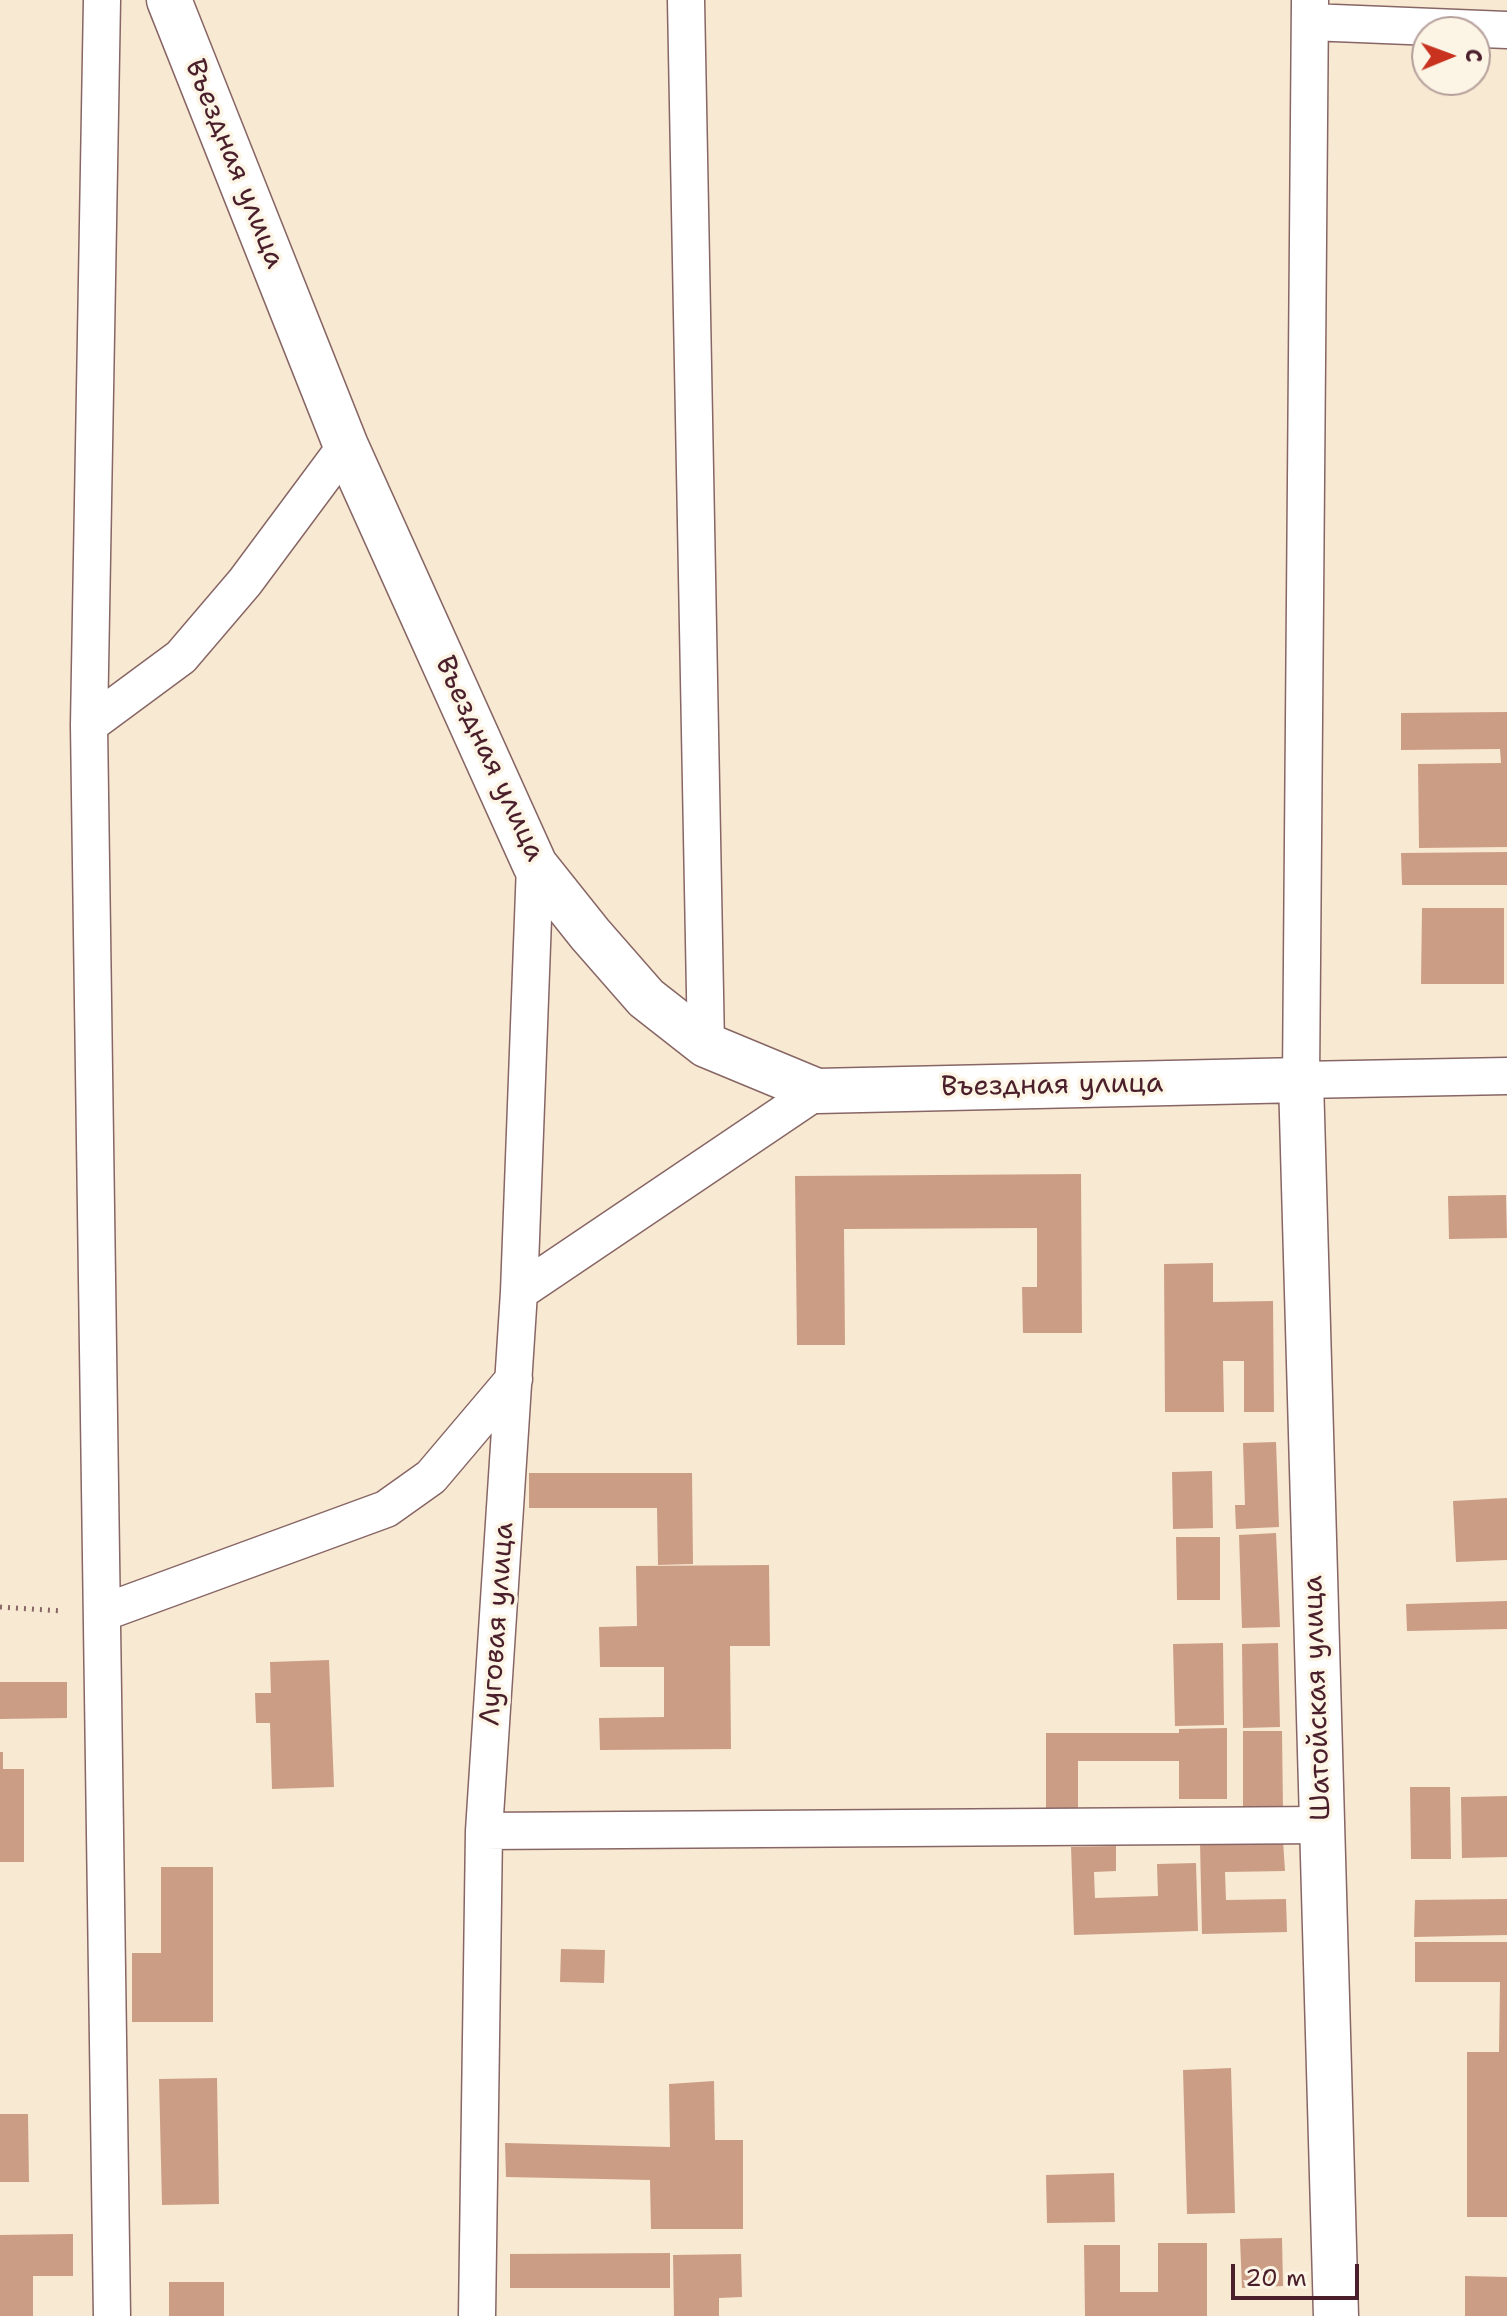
<!DOCTYPE html>
<meta charset="utf-8">
<style>
body{margin:0}
#map{position:relative;width:1507px;height:2316px;overflow:hidden;background:#f8e9d2;font-family:"Shantell Sans",sans-serif}
canvas{display:block}
.north{position:absolute;left:1411px;top:16px;width:80px;height:80px;box-sizing:border-box;background:#fcf5e5;border:2px solid #b59f9b;border-radius:50%;rotate:89deg;font-size:22px;font-weight:700;line-height:32px;text-align:center;color:#4a1f2b}
.north::after{content:'';display:block;margin:auto;width:28px;height:36px;background:#c8321e;clip-path:polygon(50% 0,100% 100%,50% 72%,0 100%)}
.scale{position:absolute;left:1231px;top:2264px;width:128px;height:36px;box-sizing:border-box;border:4px solid #4a1f2b;border-top:0;padding-left:10px;font-size:24px;line-height:28px;white-space:nowrap;color:#4a1f2b;-webkit-text-stroke:6px #fcf5e5;paint-order:stroke}
</style>
<div id="map">
<canvas width="1507" height="2316"></canvas>
<div class="north">С</div>
<div class="scale">20 m</div>
</div>
<script>
const ctx = document.querySelector('canvas').getContext('2d');
ctx.lineJoin = 'round';
function fill(path, color) {
  ctx.fillStyle = color;
  ctx.fill(path, 'evenodd');
}
function trace(path, color, width, dash) {
  ctx.strokeStyle = color;
  ctx.lineWidth = width;
  ctx.lineCap = dash ? 'butt' : 'round';
  ctx.setLineDash(dash || []);
  ctx.stroke(path);
}
function label(font, color, halo, rows, align = 'center') {
  ctx.font = font + ' "Shantell Sans",sans-serif';
  ctx.lineWidth = 7;
  ctx.setLineDash([]);
  ctx.textBaseline = 'middle';
  ctx.strokeStyle = halo;
  ctx.fillStyle = color;
  for (const [text, x, y, turn = 0] of rows) {
    ctx.save();
    ctx.translate(x, y);
    ctx.rotate((+turn || 0) * Math.PI / 180);
    ctx.textAlign = isNaN(turn) ? turn : align;
    if (halo) ctx.strokeText(text, 0, 0);
    ctx.fillText(text, 0, 0);
    ctx.restore();
  }
}
const building = new Path2D(`
 M1507,712V847L1419,848L1418,764L1501,763L1500,749L1401,750V713Z
 M1507,852V885H1402L1401,853Z
 M1422,908H1504V984H1421Z
 M1081,1174L1082,1333H1023L1022,1287H1037V1228L844,1229L845,1345H797L795,1176Z
 M1506,1195L1507,1238L1449,1239L1448,1196Z
 M1213,1263V1302L1273,1301L1274,1412H1244V1361H1223L1224,1412H1165L1164,1264Z
 M1276,1442L1279,1527L1236,1529L1235,1505H1245L1243,1443Z
 M1212,1471L1213,1528L1173,1529L1172,1472Z
 M529,1473H692L693,1564L658,1565L657,1508H529Z
 M1507,1498V1560L1456,1562L1453,1501Z
 M1276,1533L1280,1627L1242,1628L1239,1535Z
 M1176,1537H1220V1600H1177Z
 M769,1565L770,1646H730L731,1749L600,1750L599,1718L664,1717V1667H600L599,1627L637,1626L636,1566Z
 M1507,1601V1629L1407,1631L1406,1604Z
 M1223,1643L1224,1725L1175,1726L1173,1644Z
 M1278,1643L1280,1727L1243,1728L1242,1644Z
 M329,1660L334,1787L272,1789L270,1723H256L255,1693H271L270,1662Z
 M0,1682H67V1718L0,1719Z
 M1227,1728V1799H1179V1761H1078V1814L1046,1815V1733H1179V1729Z
 M1243,1731H1282L1283,1811L1243,1812Z
 M0,1752H3V1769H24V1862H0Z
 M1410,1787H1450L1451,1859H1411Z
 M1507,1796V1857L1462,1858L1461,1797Z
 M1283,1840L1285,1871L1225,1872L1226,1900L1286,1899L1287,1932L1202,1934L1200,1842Z
 M1116,1846V1871L1094,1872L1095,1898L1158,1896L1157,1864L1196,1863L1198,1931L1074,1935L1071,1847Z
 M161,1867H213V2022H132V1953H161Z
 M1507,1899V1935L1414,1937L1415,1900Z
 M1415,1942H1507V2217H1467V2052H1499L1500,1982H1415Z
 M561,1949L605,1950L604,1983L560,1982Z
 M1231,2068L1235,2213L1187,2214L1183,2070Z
 M217,2078L219,2204L162,2205L159,2079Z
 M714,2081L715,2140H743V2229H651L650,2180L506,2177L505,2143L670,2147L669,2084Z
 M0,2114H28L29,2182H0Z
 M1114,2173L1115,2222L1047,2223L1046,2175Z
 M73,2234V2276H33V2316H0V2235Z
 M1282,2238L1283,2286L1242,2288L1240,2239Z
 M1158,2243H1207V2316H1085L1084,2245H1120V2292H1158Z
 M670,2253V2288H510V2254Z
 M741,2254L742,2297L719,2298V2316H674L673,2255Z
 M1465,2276L1507,2277V2316H1465Z
 M169,2282H224V2316H169Z`);
const path = new Path2D(`
 M0,1607L63,1611`);
const street = new Path2D(`
 M102,0L89,725L112,2316
 M686,0L706,1045
 M1310,0L1301,1080L1507,1076
 M1310,22L1507,30
 M89,725L181,657L245,582L346,446
 M519,1292L535,865
 M102,1613L386,1509L431,1477L514,1379
 M484,1831L1322,1825
 M477,2316L484,1831L519,1292L817,1091`);
const secondary = new Path2D(`
 M169,0L346,446L535,865L590,934L646,998L706,1045L817,1091L1301,1080L1336,2316`);
const streetNames = [
 ["Въездная улица",234,164,68],
 ["Въездная улица",489,759,65],
 ["Въездная улица",1052,1086,-1],
 ["Луговая улица",498,1624,-86],
 ["Шатойская улица",1318,1698,-92]
];
fill(building, '#cc9d85');
trace(street, '#876665', 39);
trace(secondary, '#876665', 47);
trace(path, '#876665', 5, [2, 6]);
trace(street, '#fff', 36);
trace(secondary, '#fff', 44);
label('28px', '#4a1f2b', '#fcf5e5', streetNames);
</script>
